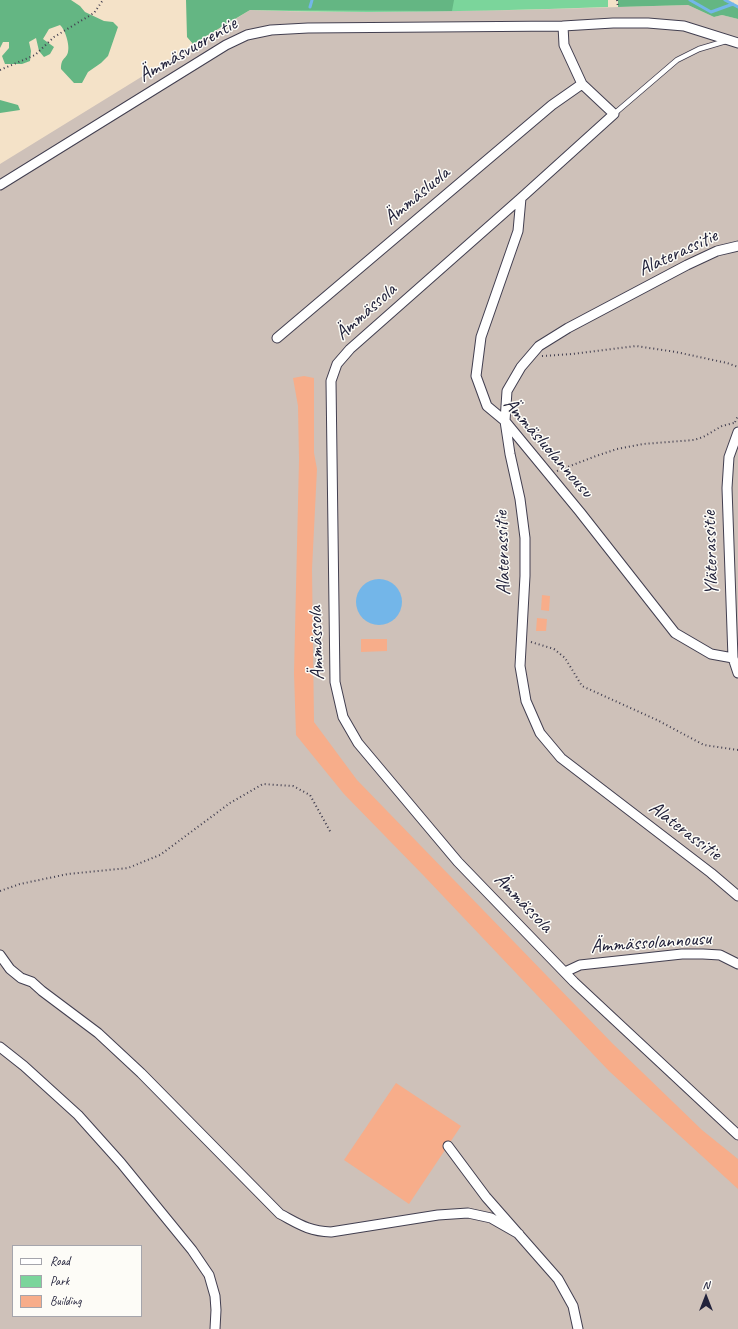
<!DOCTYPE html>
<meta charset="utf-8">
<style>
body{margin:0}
#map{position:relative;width:738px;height:1329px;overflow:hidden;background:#f4e2c8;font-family:Caveat,sans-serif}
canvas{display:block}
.legend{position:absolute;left:12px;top:1245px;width:130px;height:72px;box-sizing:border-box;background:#fdfcf7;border:1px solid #a5a5ac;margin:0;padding:5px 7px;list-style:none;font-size:12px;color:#22223b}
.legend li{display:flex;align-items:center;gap:8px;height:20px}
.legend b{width:20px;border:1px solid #a5a5ac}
.north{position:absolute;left:686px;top:1277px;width:40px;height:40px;-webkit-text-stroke:3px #fdfcf7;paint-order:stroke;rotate:0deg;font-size:11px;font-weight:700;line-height:16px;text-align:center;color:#22223b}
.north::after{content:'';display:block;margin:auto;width:14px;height:18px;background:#22223b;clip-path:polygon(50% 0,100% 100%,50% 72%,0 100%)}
</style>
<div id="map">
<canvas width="738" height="1329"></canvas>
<ul class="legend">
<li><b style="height:5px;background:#fff"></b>Road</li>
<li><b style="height:11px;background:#7bd59b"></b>Park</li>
<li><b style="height:11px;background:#f7ad8a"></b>Building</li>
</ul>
<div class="north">N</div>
</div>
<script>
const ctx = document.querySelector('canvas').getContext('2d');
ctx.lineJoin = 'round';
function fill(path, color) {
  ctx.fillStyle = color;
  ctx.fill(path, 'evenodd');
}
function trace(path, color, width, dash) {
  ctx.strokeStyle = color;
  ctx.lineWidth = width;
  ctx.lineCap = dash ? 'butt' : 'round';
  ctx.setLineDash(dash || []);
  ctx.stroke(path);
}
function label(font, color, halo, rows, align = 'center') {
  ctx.font = font + ' Caveat,sans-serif';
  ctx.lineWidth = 3;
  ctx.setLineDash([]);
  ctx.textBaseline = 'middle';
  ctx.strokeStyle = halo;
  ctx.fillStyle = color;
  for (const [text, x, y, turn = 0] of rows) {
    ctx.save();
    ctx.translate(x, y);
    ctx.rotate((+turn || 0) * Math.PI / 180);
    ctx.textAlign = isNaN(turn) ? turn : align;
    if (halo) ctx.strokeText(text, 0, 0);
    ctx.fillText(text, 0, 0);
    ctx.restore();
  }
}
const industrial = new Path2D(`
 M688,5L714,17L722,15L738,19V1329H0V164L250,10L316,12L518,10ZM13,1246H141V1316H13Z`);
const green = new Path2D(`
 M252,0H608V7C489,11 369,14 250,10Z`);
const forest = new Path2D(`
 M0,0H71L80,6L85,12L104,21L113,22L118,27L108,56L101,63L88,72L82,83H74L61,69C61,57 66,60 68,52C70,45 65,29 60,25L49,29L43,39L54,47L50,54L44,57L39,51L36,38L29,42L31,51L30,61L22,64H5L2,56L9,48V42H3L0,48Z
 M186,0H454L452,11L250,10L193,44L187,37Z
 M618,0H725L738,8V19L722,15L714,17L688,5L618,7Z
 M0,100L18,105L20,110L0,113Z`);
const water = new Path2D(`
 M356 602a23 23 0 1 1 46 0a23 23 0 1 1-46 0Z`);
const stream = new Path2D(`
 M690,0L711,12L733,4
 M725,0L738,7
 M310,7L312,0`);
const building = new Path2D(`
 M304,376L314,378V453L317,469L312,569L314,722L357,780L613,1044L702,1130L738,1159V1189L609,1071L424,876L344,794L296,735L294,673L299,460L298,406L293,378Z
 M542,595L550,596L549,611L541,610Z
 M537,618L547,619L546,631H536Z
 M361,639H387V651L361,652Z
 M396,1083L461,1126L409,1204L344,1160Z`);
const path = new Path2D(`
 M617,0L618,7
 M0,70L35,55L54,37L94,13L103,0
 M542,356L572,354L636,346L676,352L727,363L738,367
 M735,422L738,416
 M557,471L596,456L617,449L643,444L694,440L703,437L722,426L734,423
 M531,642L554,649L565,658L582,686L657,720L704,745L738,750
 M0,891L20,884L68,874L128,868L160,855L230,803L263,784L293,786L310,795L331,833`);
const lane = new Path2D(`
 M614,114L677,60L699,49L726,41`);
const street = new Path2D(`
 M563,26L613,23H648L684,26L738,43
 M0,185L226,45L247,35L271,30L308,28L563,26L564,45L582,84L614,114L521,198L350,349L337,364L331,381L335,682L343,717L358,743L458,862L574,982L738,1135
 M521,198L518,231L481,337L476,376L487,406L505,421L580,512L675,633L711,654L733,658
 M738,246L717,251L687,265L568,328L539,346L521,367L507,391L505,421L510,454L520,499L525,538V576L520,666L526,701L540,733L561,758L711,873L738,896
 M277,338L552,105L582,84
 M738,432L729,457L727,488L733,658L738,673
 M0,955L10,969L21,978L32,982L42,991L98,1033L141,1073L280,1214C299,1224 308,1231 331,1232L438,1215L468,1213L491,1218L519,1234
 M565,972L580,965L682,954H703L720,955L738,964
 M0,1047L24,1066L78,1115L121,1163L192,1250L209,1275L215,1296L216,1310L215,1329
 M448,1146L486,1197L558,1279L573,1306L578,1329`);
const streetNames = [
 ["Ämmäsvuorentie",188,50,-30],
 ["Ämmäsluola",417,196,-40],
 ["Alaterassitie",678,253,-25],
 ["Ämmässola",366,312,-42],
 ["Ämmäsluolannousu",548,448,49],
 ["Alaterassitie",503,553,-92],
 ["Yläterassitie",711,553,-92],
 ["Ämmässola",317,643,-92],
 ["Alaterassitie",685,831,37],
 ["Ämmässola",523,903,46],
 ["Ämmässolannousu",651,943,-4]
];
fill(industrial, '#cec1b9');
fill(green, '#7bd59b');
fill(forest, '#64b683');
fill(water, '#73b6e9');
trace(stream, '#73b6e9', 3);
fill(building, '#f7ad8a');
trace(lane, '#423f50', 6);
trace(street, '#423f50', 11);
trace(path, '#423f50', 2, [1, 3]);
trace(lane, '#fff', 4.5);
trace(street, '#fff', 9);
label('20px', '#22223b', '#fdfcf7', streetNames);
</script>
